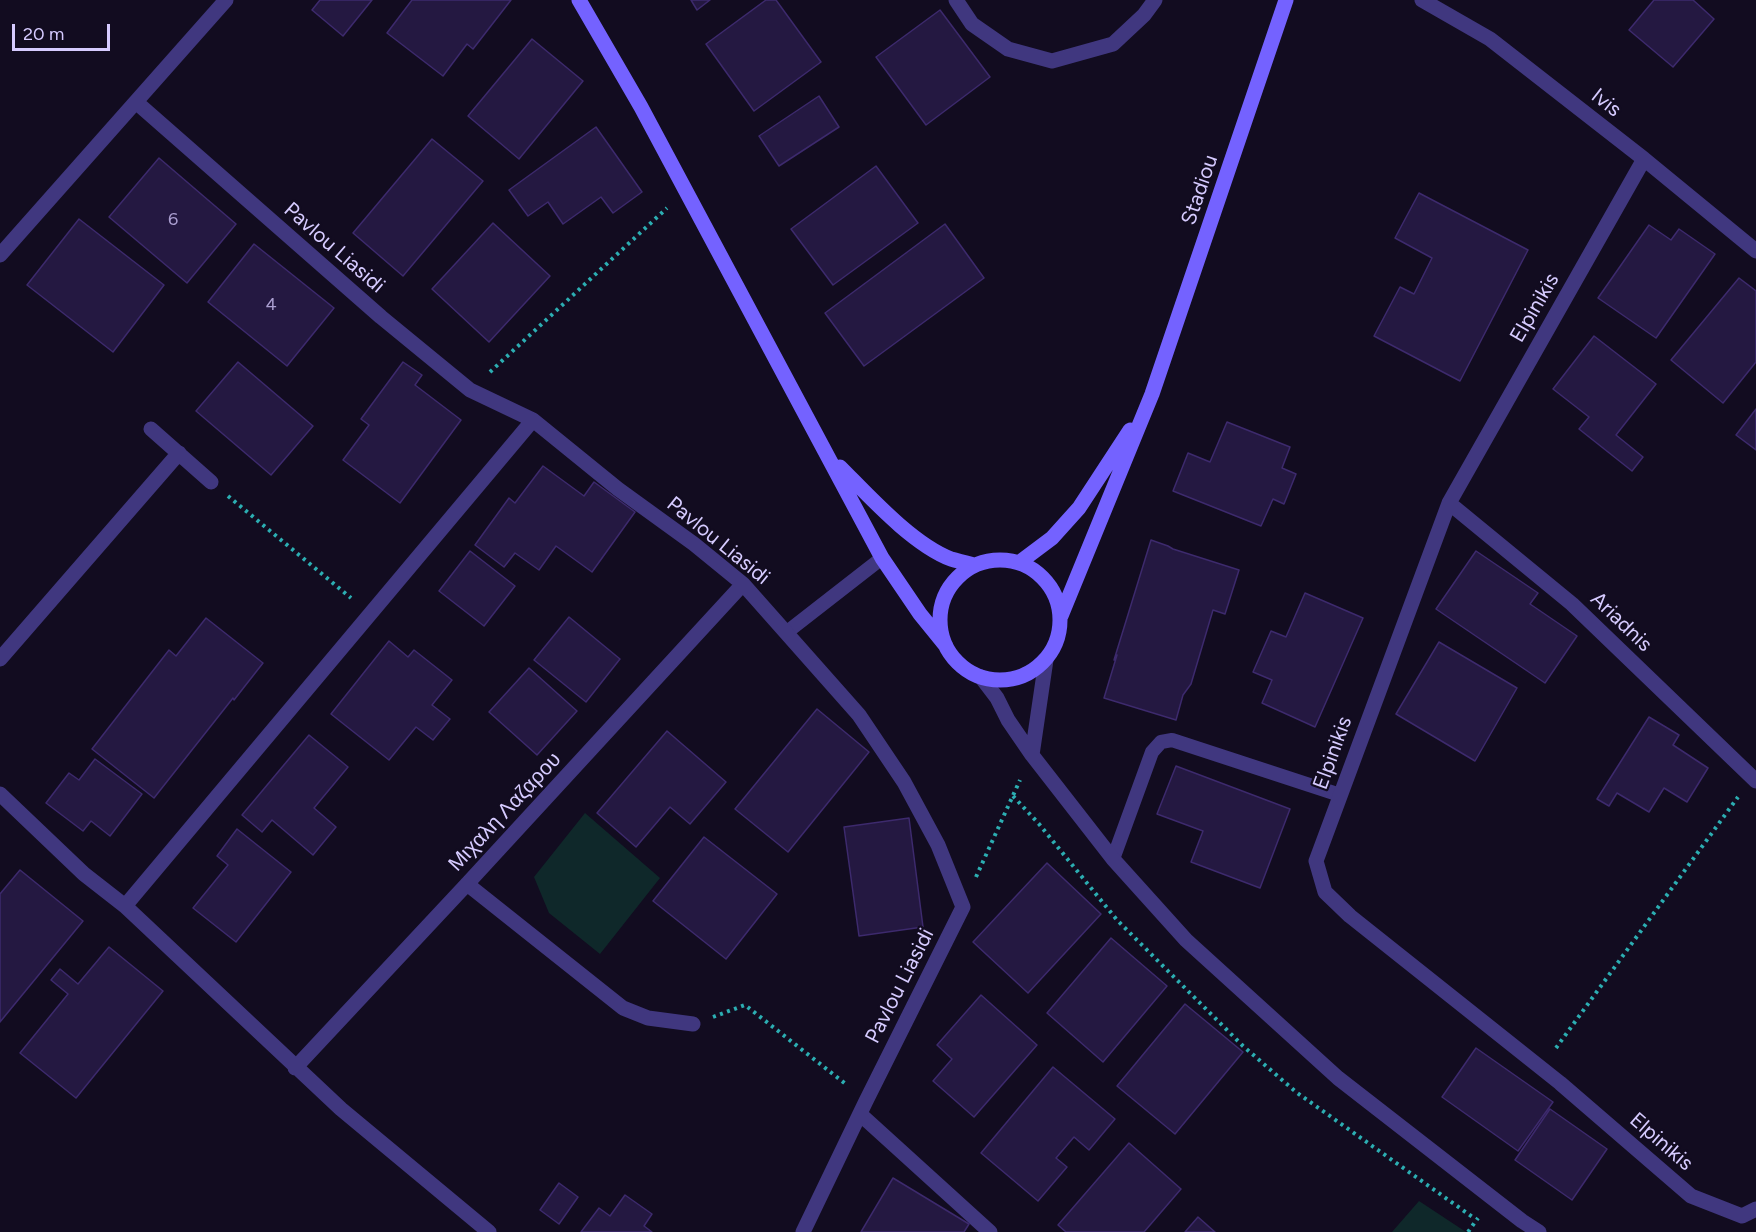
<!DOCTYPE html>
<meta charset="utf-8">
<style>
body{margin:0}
#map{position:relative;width:1756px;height:1232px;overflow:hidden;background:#120c20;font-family:Figtree,sans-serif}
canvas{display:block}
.scale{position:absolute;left:12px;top:24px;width:98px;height:27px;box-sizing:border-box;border:3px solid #d6cbff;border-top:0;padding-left:8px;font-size:18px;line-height:21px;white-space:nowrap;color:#d6cbff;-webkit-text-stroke:4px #120c20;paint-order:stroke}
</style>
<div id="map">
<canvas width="1756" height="1232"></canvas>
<div class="scale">20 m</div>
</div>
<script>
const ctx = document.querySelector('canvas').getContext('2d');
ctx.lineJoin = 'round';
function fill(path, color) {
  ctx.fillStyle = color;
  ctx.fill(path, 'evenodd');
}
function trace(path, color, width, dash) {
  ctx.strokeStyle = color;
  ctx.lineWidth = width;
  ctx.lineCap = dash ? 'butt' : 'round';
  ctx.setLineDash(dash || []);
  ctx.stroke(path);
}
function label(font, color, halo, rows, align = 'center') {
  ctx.font = font + ' Figtree,sans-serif';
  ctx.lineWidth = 4.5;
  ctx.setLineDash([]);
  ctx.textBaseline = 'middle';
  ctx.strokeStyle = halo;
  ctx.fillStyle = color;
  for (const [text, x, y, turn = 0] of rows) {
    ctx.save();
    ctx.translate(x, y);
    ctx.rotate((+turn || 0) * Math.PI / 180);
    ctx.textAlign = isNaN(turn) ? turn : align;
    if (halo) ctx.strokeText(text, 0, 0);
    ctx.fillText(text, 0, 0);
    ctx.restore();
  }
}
const green = new Path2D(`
 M585,813L660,878L600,954L549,913L534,877Z
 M1419,1201L1466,1232H1392Z`);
const building = new Path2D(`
 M320,0H372L343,36L312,10Z
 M412,0H511L473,49L467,44L443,76L387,33Z
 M691,0H710L697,10Z
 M766,0H776L821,62L754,111L706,44Z
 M1654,0H1693L1714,19L1673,67L1629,30Z
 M940,10L990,77L926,125L876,57Z
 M532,39L583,81L519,159L468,116Z
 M819,96L839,127L779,166L759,136Z
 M596,127L642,192L613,213L601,197L563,224L548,202L528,216L509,190Z
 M432,139L483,181L403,276L353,233Z
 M159,158L236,224L187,283L109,217Z
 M876,166L918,223L833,285L791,229Z
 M1419,193L1528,250L1460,381L1374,336L1400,287L1414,294L1432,258L1395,238Z
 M79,219L164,285L113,352L27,285Z
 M493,223L550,276L489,342L432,289Z
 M945,224L984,278L864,366L825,313Z
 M1649,225L1671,240L1679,229L1715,254L1656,338L1598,298Z
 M254,244L334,308L287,366L208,302Z
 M1739,278L1756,291V362L1723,403L1671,360Z
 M1594,336L1656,384L1616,435L1643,457L1632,471L1579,429L1589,417L1553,389Z
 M238,362L313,426L271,475L196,411Z
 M403,362L422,375L415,385L461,420L400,503L343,460L369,425L361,419Z
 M1756,409V450L1736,435Z
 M1227,422L1290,447L1282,468L1296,474L1284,504L1273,499L1261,526L1173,491L1188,453L1210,462Z
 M543,466L584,496L594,482L635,512L592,572L556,546L539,570L515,553L504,567L475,545L509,498L515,503Z
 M1151,540L1168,546L1173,549L1239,570L1225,614L1213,610L1191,684L1183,695L1176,720L1104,698L1117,655L1114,660Z
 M470,551L515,586L484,626L439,591Z
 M1476,551L1538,593L1530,604L1577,636L1545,683L1436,609Z
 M1305,593L1363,618L1315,727L1262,703L1272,680L1253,672L1271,631L1286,637Z
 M569,617L620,659L586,702L534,660Z
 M206,618L263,663L234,700L233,698L154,798L92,749L169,650L176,656Z
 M389,641L408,657L414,650L452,680L432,705L450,719L433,740L416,727L389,760L331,714Z
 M1439,642L1517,688L1475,761L1396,714Z
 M529,668L577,711L537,755L489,712Z
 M817,709L869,752L788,852L735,809Z
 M1649,717L1679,735L1673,745L1708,768L1687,802L1664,788L1649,812L1617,793L1609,806L1597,799Z
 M667,731L726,782L690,824L670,807L636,847L597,813Z
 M309,735L348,767L314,808L336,827L313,855L272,820L262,832L242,815Z
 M95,759L142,794L110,836L91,821L83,831L46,803L69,773L79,780Z
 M1176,766L1290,809L1260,888L1191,862L1203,831L1157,814Z
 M909,818L923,927L859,936L844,827Z
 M237,829L291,872L236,942L193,908L228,865L217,856Z
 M704,837L777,894L726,959L653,901Z
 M1047,863L1101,914L1028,993L973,942Z
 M20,870L83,921L0,1022V894Z
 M1111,938L1167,986L1103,1062L1047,1013Z
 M109,947L163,991L76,1098L20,1053L68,994L51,980L60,969L78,984Z
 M981,995L1037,1045L974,1117L933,1081L952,1059L937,1045Z
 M1185,1004L1243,1052L1175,1134L1117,1086Z
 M1476,1048L1553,1102L1518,1151L1442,1097Z
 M1053,1067L1115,1119L1089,1150L1074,1137L1056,1158L1067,1167L1038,1201L981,1153Z
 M1550,1109L1607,1149L1572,1200L1515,1160Z
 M1129,1143L1181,1189L1144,1232H1066L1058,1225Z
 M893,1178L969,1224L964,1232H861Z
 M559,1183L578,1197L559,1224L540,1210Z
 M625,1195L652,1214L644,1226L652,1232H581L599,1208L610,1216Z
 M1198,1217L1215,1232H1185Z`);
const path = new Path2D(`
 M490,372L667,208
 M228,496L351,598
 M1013,796L1039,824L1117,920L1243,1046L1296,1092L1474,1218
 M976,877L1020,780
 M713,1017L745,1005L847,1085
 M1556,1048L1738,797
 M1468,1232L1478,1218`);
const lane = new Path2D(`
 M787,632L882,558
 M1113,859L1152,752L1161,742L1172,740L1340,795`);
const street = new Path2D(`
 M956,0L972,24L1008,49L1052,61L1113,44L1144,15L1155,0
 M1422,0L1490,39L1644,159L1756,251
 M136,102L381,317L470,390L533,420L618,489L694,544L743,584L859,715L904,782L938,845L963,907L866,1101L803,1232
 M1644,159L1449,503L1316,861L1325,892L1350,916L1560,1083L1691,1196L1742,1216L1756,1209
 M0,255L226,0
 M151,429L211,482
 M1449,503L1572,604L1756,781
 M0,659L179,453
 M981,677L997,698L1008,720L1032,755L1113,859L1186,940L1338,1078L1522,1221L1539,1232
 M1032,755L1046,660
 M0,794L84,874L125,906L341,1109L489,1232
 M467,884L623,1008L648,1018L693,1024
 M125,906L533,420
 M295,1068L467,884L743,584
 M860,1114L990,1232`);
const secondary = new Path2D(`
 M579,0L641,107L882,558L920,614L946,646
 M840,467C869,496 912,544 951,559C958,561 966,563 974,565
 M940 620a60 60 0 1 1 120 0a60 60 0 1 1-120 0Z
 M1020,562L1052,538L1079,508L1130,430
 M1061,616L1152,394L1286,0`);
const numberNames = [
 ["6",173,220],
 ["4",271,305]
];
const streetNames = [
 ["Ivis",1606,103,38],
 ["Stadiou",1200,190,-71],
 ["Pavlou Liasidi",334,248,41],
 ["Elpinikis",1535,308,-60],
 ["Pavlou Liasidi",718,541,39],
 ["Ariadnis",1621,622,44],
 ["Elpinikis",1333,753,-70],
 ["Μιχαλη Λαζαρου",505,812,-47],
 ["Pavlou Liasidi",900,986,-63],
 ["Elpinikis",1661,1142,41]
];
fill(green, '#0f282a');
fill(building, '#241841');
trace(building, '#3d2a6d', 1.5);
trace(path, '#2caeb2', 4, [3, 4.5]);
trace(lane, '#40377f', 14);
trace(street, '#40377f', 15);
trace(secondary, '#7462ff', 15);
label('18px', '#aa9ed0', null, numberNames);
label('21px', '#d6cbff', '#120c20', streetNames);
</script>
